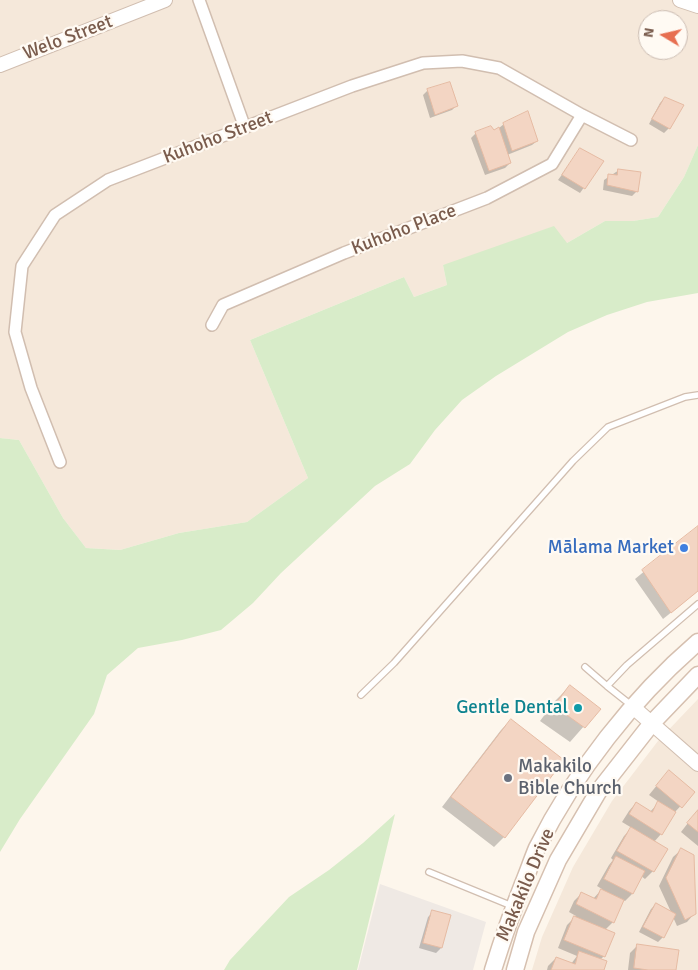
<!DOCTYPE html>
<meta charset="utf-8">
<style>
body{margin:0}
#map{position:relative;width:698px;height:970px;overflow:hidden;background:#fdf6ec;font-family:Signika,sans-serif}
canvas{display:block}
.north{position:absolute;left:638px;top:10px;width:50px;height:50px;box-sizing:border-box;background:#fffaf3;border:1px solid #cabbb1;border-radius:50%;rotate:279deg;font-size:14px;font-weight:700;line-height:20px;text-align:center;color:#7a5c4d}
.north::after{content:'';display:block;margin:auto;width:18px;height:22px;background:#e76f51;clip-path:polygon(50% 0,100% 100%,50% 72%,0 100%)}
</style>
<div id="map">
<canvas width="698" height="970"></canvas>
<div class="north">N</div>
</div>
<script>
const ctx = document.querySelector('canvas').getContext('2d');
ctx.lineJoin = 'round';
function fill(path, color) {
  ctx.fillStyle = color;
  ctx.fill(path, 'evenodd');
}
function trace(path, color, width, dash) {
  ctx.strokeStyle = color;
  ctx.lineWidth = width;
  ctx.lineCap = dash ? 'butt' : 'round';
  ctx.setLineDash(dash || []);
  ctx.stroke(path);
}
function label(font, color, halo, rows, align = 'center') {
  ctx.font = font + ' Signika,sans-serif';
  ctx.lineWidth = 4.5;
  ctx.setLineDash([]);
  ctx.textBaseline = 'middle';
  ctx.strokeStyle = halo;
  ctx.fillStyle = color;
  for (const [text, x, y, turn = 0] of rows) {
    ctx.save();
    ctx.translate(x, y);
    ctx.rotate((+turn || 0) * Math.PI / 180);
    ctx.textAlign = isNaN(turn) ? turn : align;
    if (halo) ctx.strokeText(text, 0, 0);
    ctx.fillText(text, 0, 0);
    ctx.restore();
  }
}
const residential = new Path2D(`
 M0,0H698V145L684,177L658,217L633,221H605L567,243L443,265L447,285L414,297L404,277L250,340L308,478L247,522L179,533L120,550L86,548L63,518L19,440L0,438ZM648,20H678V50H648Z
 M698,699V970H532L542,937L573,867L612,801L658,741Z`);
const industrial = new Path2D(`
 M380,884L486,922L473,970H358Z`);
const green = new Path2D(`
 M698,145V293L647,302L607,315L568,332L496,376L462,400L435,430L410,464L375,486L281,573L253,603L221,630L182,640L138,648L107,675L94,714L20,819L0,852V438L19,440L63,518L86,548L120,550L179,533L247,522L308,478L250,340L404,277L414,297L447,285L443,265L554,226L567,243L605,221H633L658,217L684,177Z
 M395,814L357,970H224L230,960L289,897L329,870L363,843Z`);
const shadow = new Path2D(`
 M428,90L457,105L452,110L430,118L423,95Z
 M665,98L669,128L664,133L649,124L660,103Z
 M504,124L537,141L532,145L507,155L510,163L505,168L485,175L471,138L476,133L494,132Z
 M580,150L602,162L580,193L558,180Z
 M619,170L637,191L632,196L603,190L604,180Z
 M698,527V591L663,619L635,579Z
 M570,686L599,709L570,742L540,721L555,701Z
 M511,720L504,837L494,847L442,807L501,730Z
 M662,779L694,792L673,814L661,834L654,842L666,849L653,871L645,879L641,876L632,894L625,901L623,900L613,922L605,930L604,956L600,960L603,970H547L548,966L556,958L571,964L577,956L558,948L567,925L576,916L569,912L574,901L582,893L593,899L602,889L597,886L609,865L613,860L611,858L624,836L632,828L622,822L629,811L636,803L650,812L659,802L649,795Z
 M698,810V846L681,832Z
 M681,850L694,914L687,922L677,926L673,917L663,937L658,942L639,932L651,909L656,904L671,912L659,886L673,857Z
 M433,912L441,948L436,953L419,948L428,917Z
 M638,945L674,970H628L630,953Z`);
const building = new Path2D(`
 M450,82L458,106L435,115L427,89Z
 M665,97L684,105L670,129L652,119Z
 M528,111L538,141L512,151L503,123Z
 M491,126L494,130L499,127L511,163L489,171L475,132Z
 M580,148L604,161L585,189L562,175Z
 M618,169L641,172L638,192L607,185L608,174L617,175Z
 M698,526V591L671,613L642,570Z
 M570,685L601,709L585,728L554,706Z
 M511,719L564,760L505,838L451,797Z
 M669,770L695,792L682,808L656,786Z
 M658,801L676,812L662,835L629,814L636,802L652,812Z
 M698,810V832L687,823Z
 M631,827L668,849L654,872L617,851Z
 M681,848L694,855L696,914L685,920L666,878Z
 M616,856L645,871L633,894L604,879Z
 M601,889L624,900L614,923L576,904L581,892L596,899Z
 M656,903L676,914L664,938L643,927Z
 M432,910L451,915L442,948L423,943Z
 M574,916L615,933L605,957L564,940Z
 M637,944L679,950L676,970H648L634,968Z
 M579,951L607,961L604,970H551L556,957L575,964Z`);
const service = new Path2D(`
 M585,667L607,686
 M361,695L394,663L573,461L608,427L685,397L698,395
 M631,705L607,686L627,665L698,604
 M429,872L512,906`);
const minor = new Path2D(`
 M199,0L245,128
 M212,325L223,305L344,253L487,198L552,164L582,115
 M60,462L31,388L15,332L22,266L55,215L108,180L352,86L423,63L462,61L499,68L582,115L631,140`);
const tertiary = new Path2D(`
 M680,0L698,6
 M0,65L165,0
 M633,707L698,764`);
const secondary = new Path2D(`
 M493,970C502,941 512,912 523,884C528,872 532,860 537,848C575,772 633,698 698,642
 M515,970L526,932L558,860L598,792L652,723L698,675`);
const markers = [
 [684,548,5,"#3f7fe0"],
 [578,708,5,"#0f9aa8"],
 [508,778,5,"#6b7280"]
];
const streetNames = [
 ["Welo Street",68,38,-21],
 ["Kuhoho Street",218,138,-21],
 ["Kuhoho Place",404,230,-21],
 ["Makakilo Drive",526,885,-67]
];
const shopNames = [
 ["Mālama Market",674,548]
];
const cultureNames = [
 ["Gentle Dental",568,708]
];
const worshipNames = [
 ["Makakilo",518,767],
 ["Bible Church",518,789]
];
fill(residential, '#f5e8da');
fill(industrial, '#efe9e4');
fill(green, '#d8ecc9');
fill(shadow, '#0003');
fill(building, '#f3d5c3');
trace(building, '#e6bba3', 1);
trace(service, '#d1beb0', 8);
trace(minor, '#d1beb0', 14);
trace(tertiary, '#d1beb0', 16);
trace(secondary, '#d6c0b0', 19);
trace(service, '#fff', 5.5);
trace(minor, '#fff', 11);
trace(tertiary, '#fff', 14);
trace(secondary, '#fff', 16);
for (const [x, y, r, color] of markers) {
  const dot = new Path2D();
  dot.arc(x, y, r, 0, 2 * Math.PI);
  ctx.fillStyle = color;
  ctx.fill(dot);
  trace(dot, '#fffaf3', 2);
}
label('19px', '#7a5c4d', '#fffaf3', streetNames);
label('19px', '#366cbe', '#fffaf3', shopNames, 'right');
label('19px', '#0d838f', '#fffaf3', cultureNames, 'right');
label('19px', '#5b616d', '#fffaf3', worshipNames, 'left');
</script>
